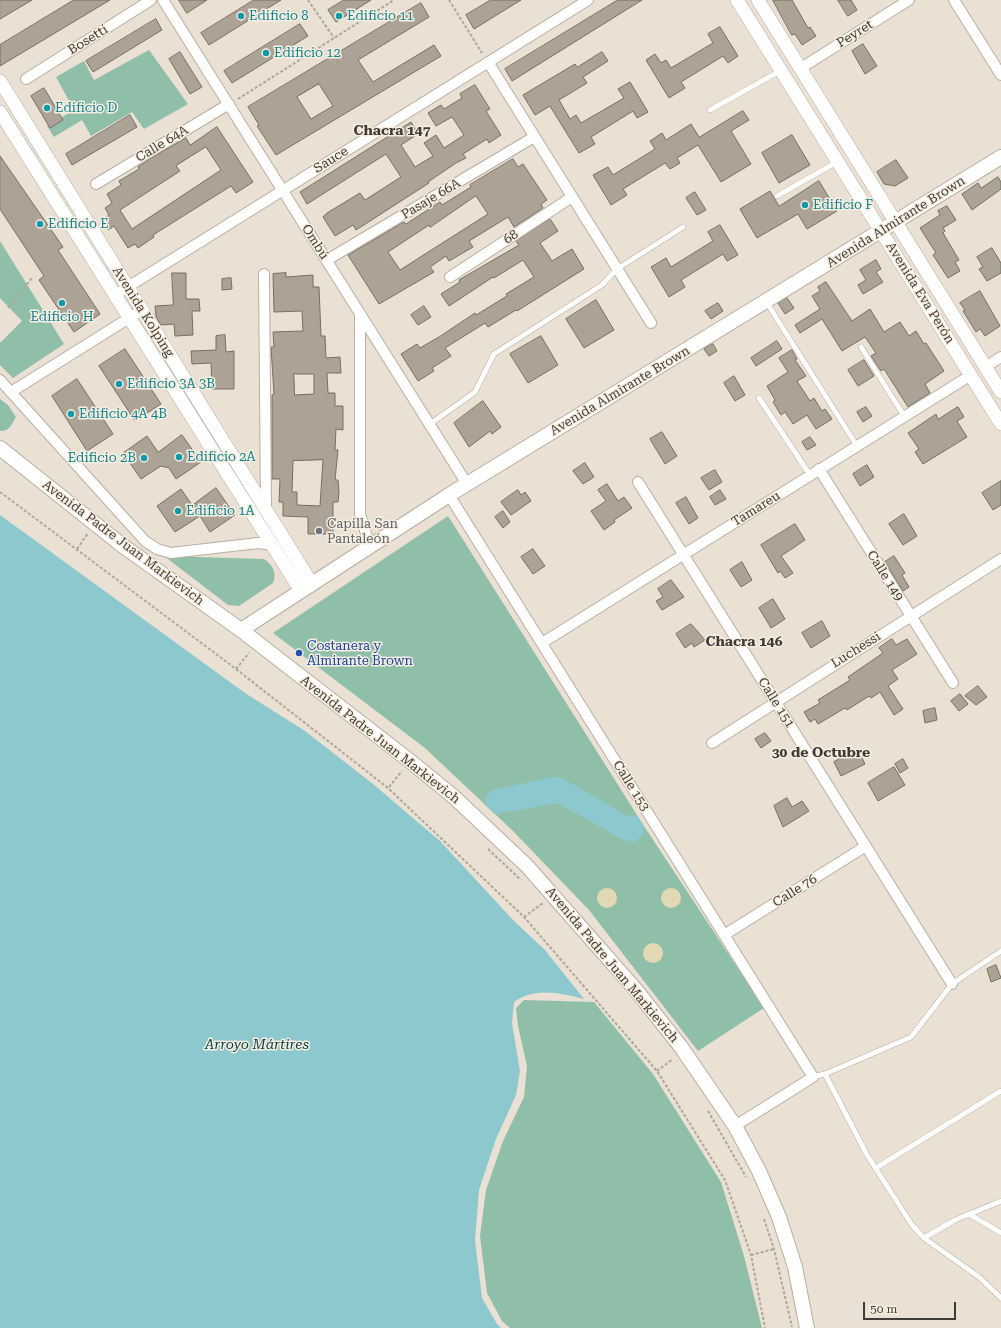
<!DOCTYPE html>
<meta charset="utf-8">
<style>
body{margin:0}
#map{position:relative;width:1001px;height:1328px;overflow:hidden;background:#eae0d3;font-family:"Roboto Serif",serif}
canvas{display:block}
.scale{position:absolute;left:863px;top:1302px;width:93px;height:18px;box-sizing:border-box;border:2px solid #3f3b36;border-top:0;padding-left:5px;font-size:12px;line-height:14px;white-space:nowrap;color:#3f3b36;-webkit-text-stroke:3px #f8eee0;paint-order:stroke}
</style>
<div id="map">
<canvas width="1001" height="1328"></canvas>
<div class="scale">50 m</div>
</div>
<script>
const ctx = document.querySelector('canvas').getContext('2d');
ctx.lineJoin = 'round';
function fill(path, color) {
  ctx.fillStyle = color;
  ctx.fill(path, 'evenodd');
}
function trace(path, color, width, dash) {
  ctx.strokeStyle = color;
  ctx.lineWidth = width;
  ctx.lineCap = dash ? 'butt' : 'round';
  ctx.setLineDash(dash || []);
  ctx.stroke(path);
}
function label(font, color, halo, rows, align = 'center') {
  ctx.font = font + ' "Roboto Serif",serif';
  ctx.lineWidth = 3;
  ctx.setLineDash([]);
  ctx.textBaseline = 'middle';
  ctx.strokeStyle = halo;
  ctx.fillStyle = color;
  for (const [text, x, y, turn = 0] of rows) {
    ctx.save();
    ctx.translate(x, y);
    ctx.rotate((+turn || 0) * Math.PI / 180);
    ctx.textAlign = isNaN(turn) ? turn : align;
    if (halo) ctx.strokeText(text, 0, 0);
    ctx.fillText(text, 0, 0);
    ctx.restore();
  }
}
const green = new Path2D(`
 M149,50L188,104L144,129L132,112L91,136L82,120L54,137L47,126L74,110L56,77L84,61L94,80Z
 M0,241L64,344L13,378L0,365V343L22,321L0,298Z
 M0,399L8,405L16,417C12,424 9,432 0,431Z
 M448,516L644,826L764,1008L698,1051L589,910L513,831L425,748L273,633Z
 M164,556L264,559C273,565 277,573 273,583L239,606L228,605Z
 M524,1000L594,1002L653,1074L721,1182L744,1256L762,1328H510L502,1321L487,1293L480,1236L486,1190L503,1141L524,1097L527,1066L518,1026L516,1008Z`);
const sand = new Path2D(`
 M661 898a10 10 0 1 1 20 0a10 10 0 1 1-20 0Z
 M597 898a10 10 0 1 1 20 0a10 10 0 1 1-20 0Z
 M643 953a10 10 0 1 1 20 0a10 10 0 1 1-20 0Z`);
const water = new Path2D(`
 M0,515L245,693L305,731L373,784L440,841L513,920L545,950L584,999C559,993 536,987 514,1002L512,1023L520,1071L516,1095L496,1139L479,1190L475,1240L482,1298L497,1324L501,1328H0Z
 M554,777H560L628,816L637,815L644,826L643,834L635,842L623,840L558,803L495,814L486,806L485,799L492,790Z`);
const building = new Path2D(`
 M0,0H32L0,19Z
 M74,0H110L0,66V45Z
 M179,0H207L187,13Z
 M254,0H281L209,45L201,33Z
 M344,0H371L336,22L328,10Z
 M491,0H521L474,29L466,15Z
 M618,0H642L512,81L505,69Z
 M773,0H792L808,28L810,27L816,36L802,45L795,34L792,35Z
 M838,0H851L857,10L848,16Z
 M421,3L429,17L358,60L373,82L434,45L441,56L276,155L257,126L259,125L248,107ZM319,84L333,106L311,119L297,97Z
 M156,19L162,30L93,72L86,61Z
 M300,24L308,36L232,83L224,71Z
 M720,27L738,56L728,63L723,56L681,82L685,88L669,98L646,60L655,54L661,63L666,60L671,68L713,43L708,34Z
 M863,44L877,66L865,74L852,51Z
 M180,52L202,87L190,94L169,59Z
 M602,52L608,61L583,77L587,83L559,100L570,119L576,115L581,123L624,98L618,89L630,82L648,112L637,118L633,111L591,137L595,144L579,153L550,106L535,115L523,95L575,64L577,67Z
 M475,85L490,109L486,111L501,135L489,143L487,139L463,154L466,158L456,163L428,182L429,183L356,230L353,225L335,236L323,217L327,213L360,193L365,200L401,177L386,154L307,204L300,192L411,122L418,134L401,145L415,167L433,156L424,143L436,135L444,148L464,135L452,117L436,126L428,113L441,105L444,109L462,98L460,94Z
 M44,88L63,120L50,128L31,96Z
 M743,111L749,120L731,131L751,164L721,182L698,145L677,158L680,163L670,169L665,163L623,189L627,195L611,205L593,175L608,167L613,175L655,149L650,141L662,133L666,140L691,124L699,137Z
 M130,115L137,127L72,165L66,154Z
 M217,127L253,182L236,193L231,186L153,235L154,237L138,248L135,244L128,248L114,226L108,230L102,220L109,215L105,208L112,203L107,194L121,185L119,181L139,169L138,167L146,161L186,138L190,145ZM206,147L221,170L132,229L120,210L180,171L176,166Z
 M792,135L810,165L779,183L762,153Z
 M0,156L63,247L58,250L100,314L74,332L39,280L44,276L0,209Z
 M513,159L518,167L523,164L547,200L541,204L543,208L514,227L508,217L469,241L473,247L449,261L446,256L430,267L434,272L379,304L348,255L404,222L406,224L440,202L442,205L471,187L470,185ZM476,196L488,214L400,270L388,252L429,225L430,227Z
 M896,160L908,178L895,186L884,184L877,172Z
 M998,177L1001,182V189L972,210L962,194L978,183L981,188Z
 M819,181L837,211L807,229L798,214L757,238L740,209L770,191L779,206Z
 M695,192L706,210L697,215L686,198Z
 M947,206L956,220L943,228L945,231L943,233L959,260L955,262L960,271L948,278L933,255L936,253L920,228L940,215L938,211Z
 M550,219L558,231L540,243L552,261L572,249L584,269L517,311L516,310L488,327L485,323L445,348L451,356L432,368L434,371L418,381L401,354L417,344L420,348L439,337L475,313L476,315L507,296L506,294L534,277L523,260L494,278L493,277L449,306L441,294L460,282L459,280L519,245L516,241Z
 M720,225L738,255L727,261L723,254L681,280L685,287L669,297L651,267L666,258L671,267L713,241L708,232Z
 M992,248L1001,263V273L987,281L979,269L983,267L977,257Z
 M876,260L881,269L876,272L883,282L863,294L858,285L866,280L860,270Z
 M172,273H186V299H199L200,311H192L193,335L175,336L174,324L161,325L156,317L155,306L173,305Z
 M286,273V277L313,275V287H319L321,336H325L326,358L340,357L341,373H327L328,393H335V406H343V430L336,429L335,450H338L335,480H338L339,492L338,502H333V534H308V517L283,516V502H279L280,479H272V395L274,394L271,347H274L273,332L303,331L302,311L274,312L273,274ZM294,374H314V394L295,395ZM323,460L320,506L297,505V492H292L293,461Z
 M231,278L232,289L222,290V279Z
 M826,282L852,321L870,309L884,332L900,322L909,336L916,331L924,344L926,343L944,371L925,384L930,393L908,407L884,369L881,371L871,356L876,353L865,337L842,351L822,319L800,333L795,325L820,309L812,296L820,291L818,287Z
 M980,291L1000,326L985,336L980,329L976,332L963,311L965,310L960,303Z
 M787,298L794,308L785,314L778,303Z
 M596,300L614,330L584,348L566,319Z
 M718,303L723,311L711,319L705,311Z
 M424,306L431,317L418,325L411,315Z
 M225,335L226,352L234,351V389H212L211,363L192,364L191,351L216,350V336Z
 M541,336L558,365L528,383L510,354Z
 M777,341L782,349L756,366L751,358Z
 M713,344L717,351L709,356L704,349Z
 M125,349L161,404L135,421L99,366Z
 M792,350L797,359L795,360L806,376L797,381L810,401L814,398L822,411L825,409L832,419L816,429L807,415L793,424L785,412L781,415L773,402L775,400L767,386L788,372L779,358Z
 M864,360L874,376L858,386L848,370Z
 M734,376L745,395L735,401L724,383Z
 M77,379L113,434L87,451L52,396Z
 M483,401L501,427L492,434L490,431L469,447L454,423Z
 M866,407L872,416L863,422L857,412Z
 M958,407L964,417L957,421L967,437L923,464L915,452L919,449L908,433L936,414L938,419Z
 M662,432L677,456L665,464L650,439Z
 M182,435L201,462L176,479L169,468L161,466L141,479L123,453L147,436L158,452Z
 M810,437L816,445L807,450L802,442Z
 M585,463L594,477L583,484L573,471Z
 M867,465L874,477L860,486L853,474Z
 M715,470L722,482L709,490L701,478Z
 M1001,481V505L993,510L982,493Z
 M607,484L618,501L624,497L632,508L614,520L615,522L604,530L591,511L606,501L598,490Z
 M216,488L235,515L210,532L200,516L175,532L157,506L181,489L192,505Z
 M518,490L521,495L525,492L531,501L511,515L501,502Z
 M720,490L726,499L715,505L710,497Z
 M686,497L698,518L689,524L676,503Z
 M503,511L510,522L503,528L495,517Z
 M904,514L917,536L903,545L889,524Z
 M795,524L805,540L781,556L793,573L785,578L780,571L778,573L761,545Z
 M533,549L545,566L533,574L521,557Z
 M894,556L905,573L902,575L909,587L903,591L885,562Z
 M742,562L752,580L741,587L730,570Z
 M671,580L684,597L662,610L656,601L663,597L658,589Z
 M773,599L785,619L771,628L759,608Z
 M822,621L830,636L811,648L802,633Z
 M691,624L705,640L694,647L692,643L685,648L676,634Z
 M892,639L896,645L907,639L917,654L892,670L898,679L888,686L903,709L894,715L880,692L871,698L869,696L847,710L845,708L818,724L815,719L810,722L804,712L820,703L818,700L850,680L848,677L883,653L879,648Z
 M978,686L987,697L976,705L965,696Z
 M960,694L968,704L959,711L951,701Z
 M935,708L937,720L925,723L923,711Z
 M765,733L771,741L761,748L755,739Z
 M858,750L865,764L841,776L834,762Z
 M903,759L908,768L900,773L895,764Z
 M894,767L905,785L878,801L868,783Z
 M787,798L792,807L802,801L809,811L783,827L774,806Z
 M996,965L1001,978L991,982L987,969Z`);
const path = new Path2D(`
 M308,0L334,38
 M449,0L482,53
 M238,99L394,0
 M8,308L32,278
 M0,492L236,669L388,788L524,917L657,1071L725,1180L751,1255L765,1328
 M77,549L88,533
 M236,669L249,653
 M389,787L402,771
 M488,849L521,880
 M524,917L543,903
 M657,1071L673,1059
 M708,1111L746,1177
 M764,1219L774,1249L792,1327
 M751,1255L774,1249`);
const service = new Path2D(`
 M710,110L780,71
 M777,196L837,162
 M767,303L857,446
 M861,347L904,416
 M759,398L810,475
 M430,424L475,392L494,354L602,285L617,269L683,227
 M825,1074L867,1155L912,1225L924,1238L979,1277L1001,1298
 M813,1077L825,1074L911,1037L952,984L1001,951
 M876,1168L1001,1091
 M969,1214L1001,1233
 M924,1238L955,1220L1001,1201`);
const minor = new Path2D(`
 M163,0L467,484
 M954,0L1001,75
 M488,62L651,323
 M801,68L909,0
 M26,79L151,0
 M96,184L229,104
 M327,260L534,137
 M264,274L266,510
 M450,277L572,197
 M115,295L588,0
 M360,315V514L370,547
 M985,367L1001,357
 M0,380L145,541L157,549L171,553L258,543L272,545
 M11,392L142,310
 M819,469L953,683
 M638,482L952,984
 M449,495L813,1077L735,1126
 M542,643L971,375
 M712,743L1001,559
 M724,935L866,846`);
const tertiary = new Path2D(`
 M737,0L1001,424
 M758,0L1001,392
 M0,81L312,584
 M0,112L301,591`);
const secondary = new Path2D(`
 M0,448L123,546L241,630L410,761L454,797L527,866L636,990L681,1047L735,1126L759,1171L779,1217L795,1267L807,1328
 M241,630L449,495L1001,157`);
const markers = [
 [241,16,4,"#0f9aa8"],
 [339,16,4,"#0f9aa8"],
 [266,53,4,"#0f9aa8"],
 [47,108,4,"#0f9aa8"],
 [805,205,4,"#0f9aa8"],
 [40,224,4,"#0f9aa8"],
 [62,303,4,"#0f9aa8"],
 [119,384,4,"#0f9aa8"],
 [71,414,4,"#0f9aa8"],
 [179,457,4,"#0f9aa8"],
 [144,458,4,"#0f9aa8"],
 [178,511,4,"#0f9aa8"],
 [319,531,4,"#6b7280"],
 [299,653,4,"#1a4fb4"]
];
const cultureNames = [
 ["Edificio 8",249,16],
 ["Edificio 11",347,16],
 ["Edificio 12",274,53],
 ["Edificio D",55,108],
 ["Edificio F",813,205],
 ["Edificio E",48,224],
 ["Edificio H",62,317,"center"],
 ["Edificio 3A 3B",127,384],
 ["Edificio 4A 4B",79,414],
 ["Edificio 2A",187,457],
 ["Edificio 2B",136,458,"right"],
 ["Edificio 1A",186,511]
];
const streetNames = [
 ["Peyret",855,34,-32],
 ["Bosetti",88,40,-32],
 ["Calle 64A",162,144,-31],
 ["Sauce",331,160,-32],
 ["Pasaje 66A",431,199,-31],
 ["Avenida Almirante Brown",896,222,-32],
 ["68",511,237,-33],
 ["Ombú",315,242,58],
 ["Avenida Eva Perón",920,293,58],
 ["Avenida Kolping",143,312,58],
 ["Avenida Almirante Brown",620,391,-31],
 ["Tamareu",756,509,-32],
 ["Avenida Padre Juan Markievich",123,543,37],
 ["Calle 149",885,576,58],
 ["Luchessi",856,650,-32],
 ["Calle 151",776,703,58],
 ["Avenida Padre Juan Markievich",380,740,38],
 ["Calle 153",631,786,58],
 ["Calle 76",795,891,-32],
 ["Avenida Padre Juan Markievich",612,965,50]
];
const worshipNames = [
 ["Capilla San",327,524],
 ["Pantaleón",327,539]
];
const transitNames = [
 ["Costanera y",307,646],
 ["Almirante Brown",307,661]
];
const neighbourhoodNames = [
 ["Chacra 147",392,131],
 ["Chacra 146",744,642],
 ["30 de Octubre",821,753]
];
const waterNames = [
 ["Arroyo Mártires",257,1045]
];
fill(green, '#90bfa9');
fill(sand, '#e2d8b4');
fill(water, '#8cc8ce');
fill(building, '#aca396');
trace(building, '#776e62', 1);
trace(service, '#b8aea1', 6);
trace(minor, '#b8aea1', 12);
trace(tertiary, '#b8aea1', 14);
trace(secondary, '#b8aea1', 16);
trace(path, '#aea69c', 2, [3, 2]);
trace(service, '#fff', 5);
trace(minor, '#fff', 10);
trace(tertiary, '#fff', 13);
trace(secondary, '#fff', 14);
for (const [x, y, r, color] of markers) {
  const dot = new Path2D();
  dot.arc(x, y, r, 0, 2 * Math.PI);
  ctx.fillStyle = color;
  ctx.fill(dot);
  trace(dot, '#f8eee0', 1.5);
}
label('13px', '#0d838f', '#f8eee0', cultureNames, 'left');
label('13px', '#3f3b36', '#f8eee0', streetNames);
label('13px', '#5b616d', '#f8eee0', worshipNames, 'left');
label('13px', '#164399', '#f8eee0', transitNames, 'left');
label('bold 14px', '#3f3b36', '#f8eee0', neighbourhoodNames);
label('italic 14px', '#023e43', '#f8eee0', waterNames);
</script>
